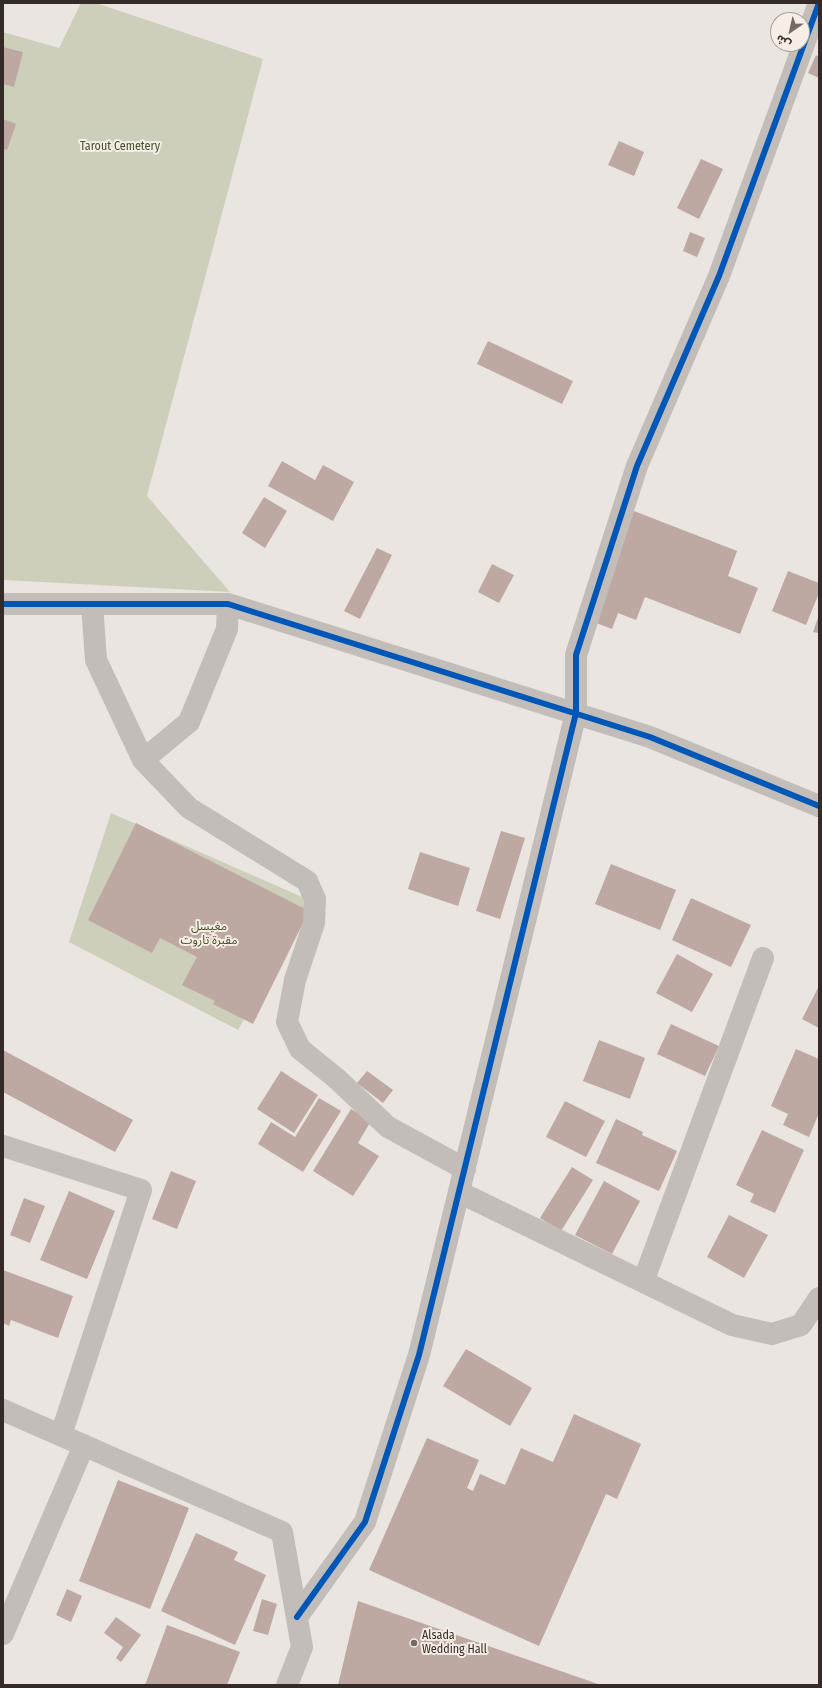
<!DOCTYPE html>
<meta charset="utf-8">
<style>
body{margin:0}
#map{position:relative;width:822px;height:1688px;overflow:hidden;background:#eae5e0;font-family:"Fira Sans Condensed","Noto Sans Arabic",sans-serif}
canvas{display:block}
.frame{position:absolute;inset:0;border:4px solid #342a27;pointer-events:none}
.north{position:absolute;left:770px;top:12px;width:40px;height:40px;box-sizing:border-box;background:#f7eee6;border:1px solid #a9a09a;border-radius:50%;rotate:214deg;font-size:11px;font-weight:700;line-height:16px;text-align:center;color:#342a27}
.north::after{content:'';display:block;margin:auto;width:14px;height:18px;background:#746b68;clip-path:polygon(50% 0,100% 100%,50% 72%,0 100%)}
</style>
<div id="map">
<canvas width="822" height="1688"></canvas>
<div class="frame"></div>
<div class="north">ش</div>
</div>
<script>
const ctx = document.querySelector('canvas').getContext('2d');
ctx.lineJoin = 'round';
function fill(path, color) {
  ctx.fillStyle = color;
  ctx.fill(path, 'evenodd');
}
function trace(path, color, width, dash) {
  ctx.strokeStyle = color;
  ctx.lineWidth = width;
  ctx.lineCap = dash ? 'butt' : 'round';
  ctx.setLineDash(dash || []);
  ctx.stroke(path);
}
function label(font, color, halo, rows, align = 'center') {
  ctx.font = font + ' "Fira Sans Condensed","Noto Sans Arabic",sans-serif';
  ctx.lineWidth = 4;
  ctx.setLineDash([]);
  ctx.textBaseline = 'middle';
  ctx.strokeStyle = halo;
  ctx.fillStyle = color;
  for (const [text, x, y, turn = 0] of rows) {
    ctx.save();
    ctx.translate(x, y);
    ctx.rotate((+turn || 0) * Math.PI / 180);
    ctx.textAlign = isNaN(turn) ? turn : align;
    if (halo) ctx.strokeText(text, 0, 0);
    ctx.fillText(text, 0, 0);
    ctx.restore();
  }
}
const green = new Path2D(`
 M81,3H96L263,59L147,496L230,592L3,580V32L59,48Z
 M111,813L309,900L238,1030L69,942Z`);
const building = new Path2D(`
 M3,47L23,52L14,87L3,84Z
 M816,55L819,57V78L808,73Z
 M3,119L16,124L7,150L3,149Z
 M619,141L644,152L634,176L608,165Z
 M701,159L723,169L699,219L677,208Z
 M690,232L705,238L697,257L683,251Z
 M488,341L573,381L562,404L477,364Z
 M282,461L315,480L323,465L354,482L333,521L268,486Z
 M264,497L287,511L265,548L242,533Z
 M634,511L737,551L728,576L758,588L740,634L645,597L636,620L618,613L612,629L591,621Z
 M377,548L392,555L360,619L344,611Z
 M492,564L514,575L499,603L478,592Z
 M788,571L819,583V593L806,625L772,611Z
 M819,615V633L813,632Z
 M136,823L309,911L253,1024L213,1004L215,1001L182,985L197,957L160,938L152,953L88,920Z
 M501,831L525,838L500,919L476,911Z
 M420,852L470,868L458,906L408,889Z
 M611,864L676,890L660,930L595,904Z
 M691,898L751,925L731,967L672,940Z
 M677,954L713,974L692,1012L656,993Z
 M819,986V1028L802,1019Z
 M671,1024L719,1046L705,1076L657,1054Z
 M599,1040L645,1058L630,1099L583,1081Z
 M796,1049L819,1059V1113L809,1137L783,1125L788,1114L771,1106Z
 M3,1050L133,1120L115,1152L3,1092Z
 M281,1071L318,1095L294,1133L257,1109Z
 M367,1071L393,1090L383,1103L357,1083Z
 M319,1098L341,1111L303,1172L258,1144L271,1122L295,1137Z
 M565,1101L605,1121L586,1157L546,1137Z
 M351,1109L371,1121L358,1143L379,1156L353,1196L313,1171Z
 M616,1119L643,1132L642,1135L677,1151L659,1191L596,1163Z
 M762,1130L804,1150L775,1213L750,1202L754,1194L736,1185Z
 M572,1167L593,1180L561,1231L540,1218Z
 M171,1171L196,1181L177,1229L152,1219Z
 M604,1181L640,1201L612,1254L575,1235Z
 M69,1191L115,1211L87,1279L40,1260Z
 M24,1198L45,1206L30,1243L10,1235Z
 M729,1215L768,1235L744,1278L707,1257Z
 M3,1270L73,1296L58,1338L11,1320L9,1326L3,1323Z
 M466,1349L532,1388L510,1426L443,1386Z
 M574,1414L641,1444L617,1499L606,1494L539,1646L369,1570L427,1438L479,1460L467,1488L473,1491L480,1474L505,1485L521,1448L553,1462Z
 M118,1480L189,1508L150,1609L79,1581Z
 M196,1533L238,1552L234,1560L266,1575L235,1645L161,1611Z
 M67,1589L82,1596L71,1622L56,1615Z
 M262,1599L277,1604L268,1635L253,1631Z
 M358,1601L601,1685H338Z
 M116,1617L141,1635L121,1662L116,1658L123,1647L104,1633Z
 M167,1625L240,1652L227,1685H145Z`);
const minor = new Path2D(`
 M3,604H228L650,737L819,806
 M92,604L96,660L143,760L189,808L307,881L315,899L314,923L295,980L287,1022L300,1049L336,1078L388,1127L465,1169
 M143,760L189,722L227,629L228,604
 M3,1146L141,1190L61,1435
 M459,1192L732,1325L772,1334L801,1325L819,1298
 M643,1282L763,958
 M3,1410L282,1532L302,1647L287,1685
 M297,1617L365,1522L419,1355L576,713V655L637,466L719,276L819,3
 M3,1634L84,1445`);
const cycleway = new Path2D(`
 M3,604H228L650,737L819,806
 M297,1617L365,1522L419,1355L576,713V655L637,466L719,276L819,3`);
const markers = [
 [414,1643,4,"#746b68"]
];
const parkNames = [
 ["Tarout Cemetery",120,147],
 ["مغيسل",209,927],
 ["مقبرة تاروت",209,941]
];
const poiNames = [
 ["Alsada",422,1636],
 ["Wedding Hall",422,1650]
];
fill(green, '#cdcfbb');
fill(building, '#bda8a2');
trace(minor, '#c3bdb9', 22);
trace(cycleway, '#0057b8', 6);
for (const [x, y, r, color] of markers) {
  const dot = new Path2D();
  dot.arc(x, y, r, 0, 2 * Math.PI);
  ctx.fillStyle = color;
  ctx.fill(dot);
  trace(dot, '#f7eee6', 1.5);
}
label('12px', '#46502d', '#f7eee6', parkNames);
label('12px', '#342a27', '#f7eee6', poiNames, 'left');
</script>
